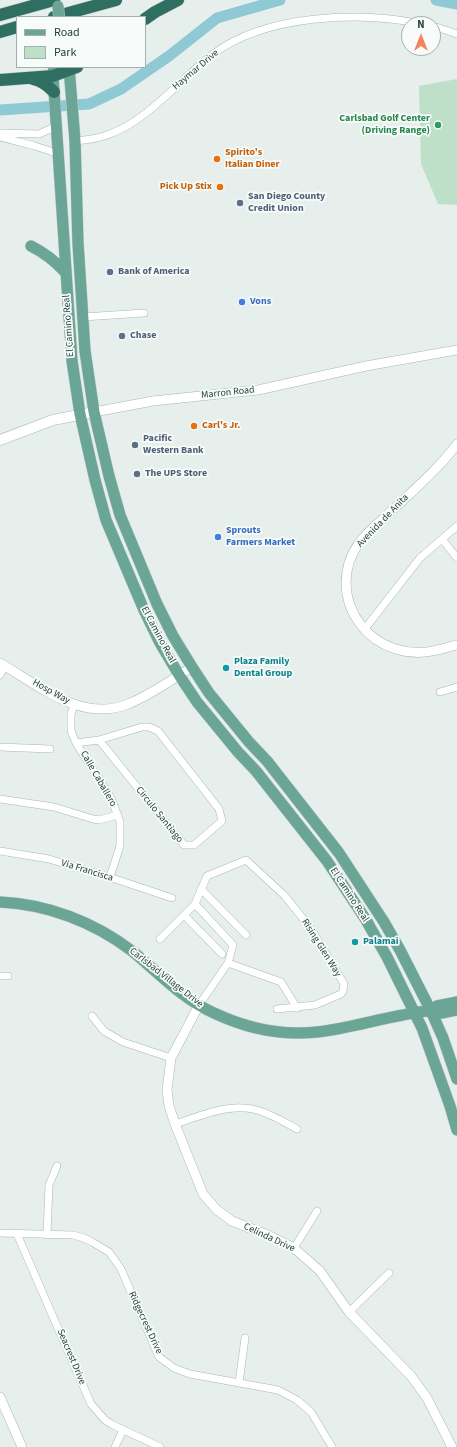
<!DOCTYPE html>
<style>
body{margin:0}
#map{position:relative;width:457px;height:1447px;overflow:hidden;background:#e6efeb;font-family:"Source Sans 3",sans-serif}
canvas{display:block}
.legend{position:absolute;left:16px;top:16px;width:130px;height:52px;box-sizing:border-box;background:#f7fbf9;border:1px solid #a3b1ad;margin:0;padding:5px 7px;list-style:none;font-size:12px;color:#24423a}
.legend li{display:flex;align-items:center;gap:8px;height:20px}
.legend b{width:20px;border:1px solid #a3b1ad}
.north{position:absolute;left:401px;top:16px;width:40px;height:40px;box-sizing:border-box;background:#f7fbf9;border:1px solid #a3b1ad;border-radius:50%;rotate:0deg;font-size:11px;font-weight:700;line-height:16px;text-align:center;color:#24423a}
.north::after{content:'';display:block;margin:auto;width:14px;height:18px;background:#f4845f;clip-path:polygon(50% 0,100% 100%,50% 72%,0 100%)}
</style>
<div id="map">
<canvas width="457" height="1447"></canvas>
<ul class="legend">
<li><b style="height:5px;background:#6aa596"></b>Road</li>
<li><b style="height:11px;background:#bfe0c8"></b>Park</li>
</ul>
<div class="north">N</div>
</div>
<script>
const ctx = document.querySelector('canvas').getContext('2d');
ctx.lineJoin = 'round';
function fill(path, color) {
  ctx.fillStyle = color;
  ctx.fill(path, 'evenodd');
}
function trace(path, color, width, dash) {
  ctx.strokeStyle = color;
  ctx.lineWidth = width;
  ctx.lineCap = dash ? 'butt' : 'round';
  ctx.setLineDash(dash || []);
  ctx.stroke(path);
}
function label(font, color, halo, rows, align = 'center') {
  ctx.font = font + ' "Source Sans 3",sans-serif';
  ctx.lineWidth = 3.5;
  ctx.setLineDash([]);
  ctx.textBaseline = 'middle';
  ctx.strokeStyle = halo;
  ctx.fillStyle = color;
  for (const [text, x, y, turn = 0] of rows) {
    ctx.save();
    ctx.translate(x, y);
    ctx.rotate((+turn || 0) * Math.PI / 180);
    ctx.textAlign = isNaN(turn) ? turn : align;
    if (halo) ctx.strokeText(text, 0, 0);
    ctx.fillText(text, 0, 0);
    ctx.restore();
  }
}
const green = new Path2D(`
 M457,79V205L438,204L421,164L419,86Z`);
const river = new Path2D(`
 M436,0L457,4
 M0,110L89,104L121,89L169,56L217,18L280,0`);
const minor = new Path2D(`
 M433,26L457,34
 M0,133L39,134L57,126
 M0,137L35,146L59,154
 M75,141C85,140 97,139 107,135C147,122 179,80 212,55C265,14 360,11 422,24
 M83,317L144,313
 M442,539L457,558
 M364,630L420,558L457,526
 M0,675L5,666
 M440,692L457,687
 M74,705L71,714V731L76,743L111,798L120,822V846L111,874L109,877
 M142,727H149L158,731L219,809L222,821L194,845H184L99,740Z
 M76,743L99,740
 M0,747L50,749
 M0,799L54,807L93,819L99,820L118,815
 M0,851L49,859L109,877L172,898
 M201,889L246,935
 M195,904L233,945L228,963
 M184,915L222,954
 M160,939L195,904L207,876L246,860L285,896L312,930L344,984L343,991L341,994L315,1005L277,1009
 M0,976H8
 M199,1005L228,963L281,982L297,1008
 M92,1016L104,1031L123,1042L171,1058
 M175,1124C201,1116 230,1102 257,1110C271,1114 284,1122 297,1129
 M0,1233L73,1235L84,1238L92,1242L109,1252L121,1269L159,1357L174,1368L190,1374L278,1390L297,1400L311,1412L332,1447
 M17,1234L91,1404L105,1420L113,1425L160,1447
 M47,1235L49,1185L57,1166
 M294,1248L317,1211
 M349,1312L389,1273
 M239,1383L245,1338
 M115,1447L123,1430`);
const tertiary = new Path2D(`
 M94,412L153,401L258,390L366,366L457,350
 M457,444C437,471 409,494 385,517C376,525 366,533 359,543C341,568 342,601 361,625C378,648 409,657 437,650C444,649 450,646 457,645
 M0,663C38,685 82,723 128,704C151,695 171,680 192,667
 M199,1005L171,1058L167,1090L169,1106L175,1124L203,1194L217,1210L232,1221L270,1236L294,1248L320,1271L349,1312L411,1376L427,1398L452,1447
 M0,1397L22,1447`);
const secondary = new Path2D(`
 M0,440L53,420L94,412`);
const primary = new Path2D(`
 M54,67L53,76L72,361L80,414L95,480L106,520L144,610L160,643L179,675L197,702L238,752L256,771L327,861L366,920L387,957L422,1028L450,1106L457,1130
 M69,67L75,141L78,243L85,351L94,412L109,476L120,515L157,604L173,636L192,667L209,693L249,742L267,761L339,853L384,922L400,950L431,1011L443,1038L457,1079
 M31,246C45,253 55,261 65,272
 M0,902C47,904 94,922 132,951C158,972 182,999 214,1013C246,1028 282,1036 317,1032C346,1029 374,1020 403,1015C412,1013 421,1011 430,1011C434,1011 438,1013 442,1013C447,1012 452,1011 457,1010
 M431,1010L437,1006L457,1002`);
const motorway = new Path2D(`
 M0,15L54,0
 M54,17L116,0
 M145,19L155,12L178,0
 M0,32L17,27
 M33,79C42,81 47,85 54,92
 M0,80L53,76L77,67`);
const primaryBridge = new Path2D(`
 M58,6L59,17`);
const markers = [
 [438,125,4,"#2e9e5b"],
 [217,159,4,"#e8710a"],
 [220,187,4,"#e8710a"],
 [240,203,4,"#5c6f8a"],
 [110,272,4,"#5c6f8a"],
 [242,302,4,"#3f7fe0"],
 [122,336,4,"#5c6f8a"],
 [194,426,4,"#e8710a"],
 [135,445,4,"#5c6f8a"],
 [137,474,4,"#5c6f8a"],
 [218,537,4,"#3f7fe0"],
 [226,668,4,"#0f9aa8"],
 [355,942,4,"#0f9aa8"]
];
const streetNames = [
 ["Haymar Drive",196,70,-40],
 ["El Camino Real",69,326,-94],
 ["Marron Road",228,393,-6],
 ["Avenida de Anita",383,521,-46],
 ["El Camino Real",158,635,62],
 ["Hosp Way",51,692,29],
 ["Calle Caballero",98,779,60],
 ["Circulo Santiago",159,815,51],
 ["Via Francisca",87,871,17],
 ["El Camino Real",349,895,57],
 ["Rising Glen Way",321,948,58],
 ["Carlsbad Village Drive",166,978,38],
 ["Celinda Drive",269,1238,25],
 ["Ridgecrest Drive",145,1323,65],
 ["Seacrest Drive",71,1357,67]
];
const leisureNames = [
 ["Carlsbad Golf Center",430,119],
 ["(Driving Range)",430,131]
];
const foodNames = [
 ["Spirito's",225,153],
 ["Italian Diner",225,165],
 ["Pick Up Stix",212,187,"right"],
 ["Carl's Jr.",202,426]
];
const serviceNames = [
 ["San Diego County",248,197],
 ["Credit Union",248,209],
 ["Bank of America",118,272],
 ["Chase",130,336],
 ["Pacific",143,439],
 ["Western Bank",143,451],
 ["The UPS Store",145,474]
];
const shopNames = [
 ["Vons",250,302],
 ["Sprouts",226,531],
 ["Farmers Market",226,543]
];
const cultureNames = [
 ["Plaza Family",234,662],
 ["Dental Group",234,674],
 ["Palamai",363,942]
];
fill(green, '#bfe0c8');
trace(river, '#8ec9d4', 11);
trace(minor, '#a8b8b2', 8);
trace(tertiary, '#a8b8b2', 10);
trace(secondary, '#a4bbb3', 11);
trace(primary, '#c2cac8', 12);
trace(motorway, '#c2cac8', 13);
trace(minor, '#fff', 7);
trace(tertiary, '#fff', 9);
trace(secondary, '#fff', 10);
trace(primary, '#6aa596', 11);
trace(motorway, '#2f6f62', 12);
trace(primaryBridge, '#c2cac8', 12, []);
trace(primaryBridge, '#6aa596', 11);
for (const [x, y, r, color] of markers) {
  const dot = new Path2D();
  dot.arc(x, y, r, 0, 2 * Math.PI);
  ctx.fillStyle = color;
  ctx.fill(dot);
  trace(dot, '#f7fbf9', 1.5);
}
label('10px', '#24423a', '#f7fbf9', streetNames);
label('bold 10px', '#27864d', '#f7fbf9', leisureNames, 'right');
label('bold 10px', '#c56008', '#f7fbf9', foodNames, 'left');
label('bold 10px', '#4e5e75', '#f7fbf9', serviceNames, 'left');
label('bold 10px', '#366cbe', '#f7fbf9', shopNames, 'left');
label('bold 10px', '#0d838f', '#f7fbf9', cultureNames, 'left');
</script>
